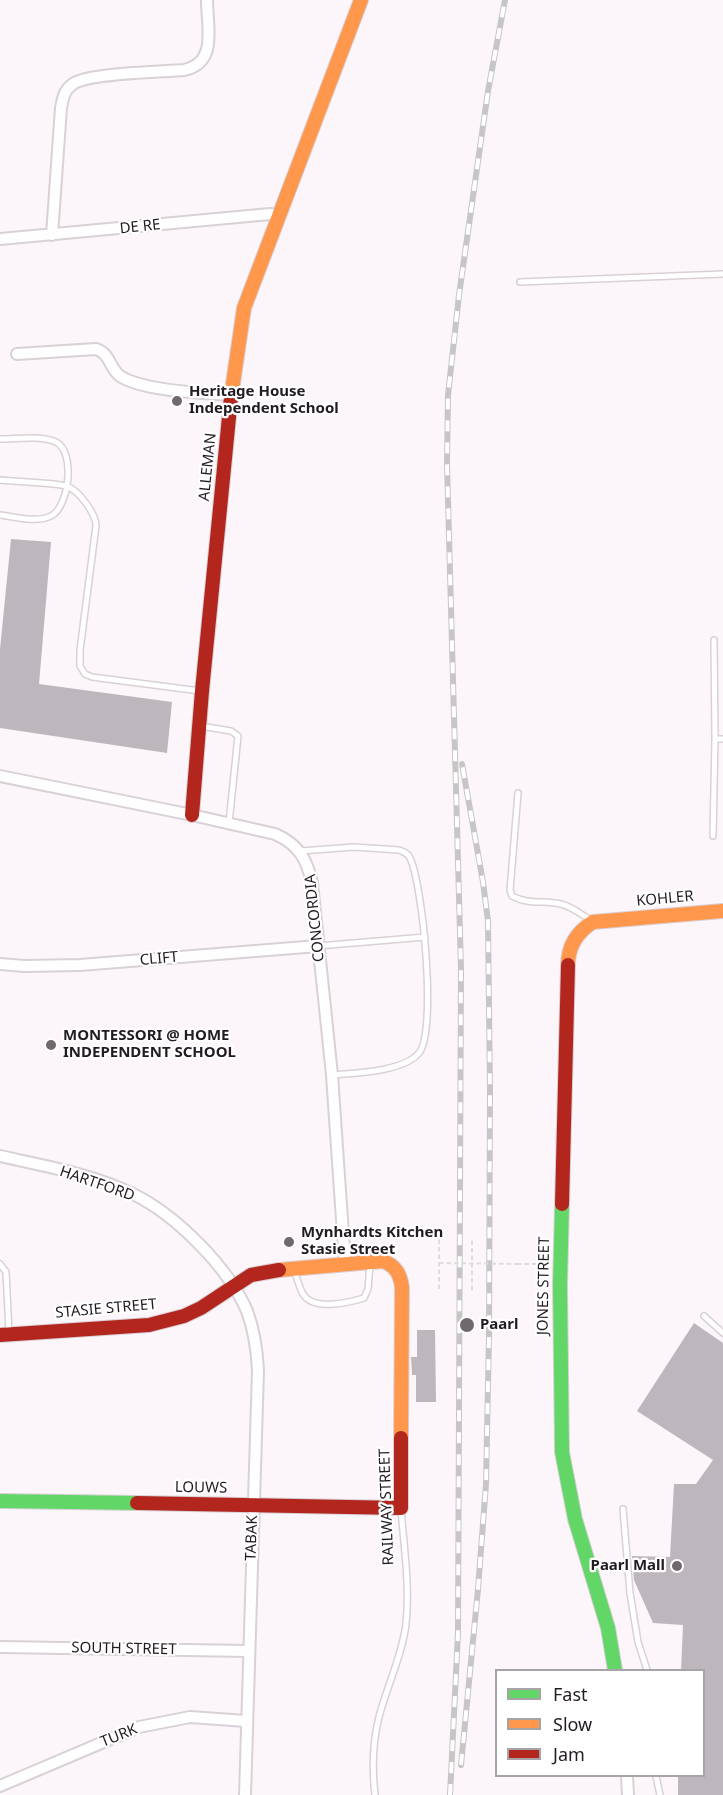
<!DOCTYPE html>
<style>
body{margin:0}
#map{position:relative;width:723px;height:1795px;overflow:hidden;background:#fcf6fb;font-family:"Noto Sans",sans-serif}
canvas{display:block}
.legend{position:absolute;left:495px;top:1669px;width:210px;height:108px;box-sizing:border-box;background:#fff;border:2px solid #a7a4a7;margin:0;padding:8px 10px;list-style:none;font-size:18px;color:#231b22}
.legend li{display:flex;align-items:center;gap:12px;height:30px}
.legend b{width:30px;border:2px solid #a7a4a7}
</style>
<div id="map">
<canvas width="723" height="1795"></canvas>
<ul class="legend">
<li><b style="height:8px;background:#63d668"></b>Fast</li>
<li><b style="height:8px;background:#ff974d"></b>Slow</li>
<li><b style="height:8px;background:#b3261e"></b>Jam</li>
</ul>
</div>
<script>
const ctx = document.querySelector('canvas').getContext('2d');
ctx.lineJoin = 'round';
function fill(path, color) {
  ctx.fillStyle = color;
  ctx.fill(path, 'evenodd');
}
function trace(path, color, width, dash) {
  ctx.strokeStyle = color;
  ctx.lineWidth = width;
  ctx.lineCap = dash ? 'butt' : 'round';
  ctx.setLineDash(dash || []);
  ctx.stroke(path);
}
function label(font, color, halo, rows, align = 'center') {
  ctx.font = font + ' "Noto Sans",sans-serif';
  ctx.lineWidth = 4.5;
  ctx.setLineDash([]);
  ctx.textBaseline = 'middle';
  ctx.strokeStyle = halo;
  ctx.fillStyle = color;
  for (const [text, x, y, turn = 0] of rows) {
    ctx.save();
    ctx.translate(x, y);
    ctx.rotate((+turn || 0) * Math.PI / 180);
    ctx.textAlign = isNaN(turn) ? turn : align;
    if (halo) ctx.strokeText(text, 0, 0);
    ctx.fillText(text, 0, 0);
    ctx.restore();
  }
}
const building = new Path2D(`
 M11,539L51,542L39,684L172,702L167,753L0,728V649Z
 M694,1323L723,1343V1795H678V1776H704V1671H681L683,1625L653,1623L634,1580L632,1556L670,1557L674,1484H696L713,1460L637,1411Z
 M417,1330H435L436,1402H416V1375H412L411,1357H417Z`);
const path = new Path2D(`
 M517,1264H540
 M545,1285H540V1248H546
 M439,1289V1239
 M472,1290V1239`);
const lane = new Path2D(`
 M520,282L723,274
 M0,439C17,439 40,435 56,442C76,452 69,507 51,516C37,523 15,517 0,515
 M0,480C17,482 51,482 66,486C79,490 96,514 96,526L80,650V666L85,674L92,677L200,691
 M714,640L715,739H723
 M201,726L231,731L238,736L229,823
 M518,793L510,890L512,896C528,905 545,900 561,904C573,907 582,915 592,921
 M713,836L715,739
 M301,851L354,847L399,850C404,852 408,853 410,858C423,885 437,1032 419,1053C403,1072 355,1073 332,1075
 M318,946L425,937
 M0,1264L6,1272L9,1332
 M294,1270C297,1278 299,1287 303,1294C313,1311 348,1303 364,1298L368,1289L370,1264
 M704,1316L723,1333
 M623,1509L630,1593L638,1642L647,1670
 M656,1776L660,1795
 M375,1795C372,1770 373,1741 379,1717C387,1686 402,1656 406,1624C410,1587 404,1547 401,1509`);
const street = new Path2D(`
 M52,235L61,108C63,98 64,90 73,84C88,73 161,72 184,70C218,63 207,27 207,0
 M0,239L270,214L279,215
 M17,354L96,349C111,354 109,368 120,376C142,391 204,393 231,395
 M0,776L192,815L275,834C298,844 307,859 312,883L332,1075L345,1263
 M0,964L24,966L80,965L318,946
 M0,1156C45,1166 91,1174 133,1194C176,1215 228,1267 247,1311C254,1330 257,1350 258,1370L245,1795
 M0,1647L248,1651
 M627,1776L628,1795
 M0,1786L139,1727L190,1717L246,1721`);
const fast = new Path2D(`
 M562,1204L560,1285L562,1452L575,1519L608,1628L615,1670
 M0,1501L137,1503`);
const slow = new Path2D(`
 M231,397L244,308L361,0
 M568,965C568,946 577,932 593,922L723,911
 M279,1270L383,1261C396,1266 400,1274 402,1287L401,1438`);
const jam = new Path2D(`
 M192,815L202,691L231,397
 M562,1204L568,965
 M0,1335L149,1325L184,1316L201,1308L251,1275L279,1270
 M137,1503L401,1508V1438`);
const rail = new Path2D(`
 M461,1765L478,1589L486,1484L489,1335L490,1092L488,921L483,882L462,764
 M450,1795L458,1633L461,969L447,464L448,395L459,295L488,91L505,0`);
const pathBridge = new Path2D(`
 M439,1263L517,1264`);
const markers = [
 [177,401,6,"#6f686e"],
 [51,1045,6,"#6f686e"],
 [289,1242,6,"#6f686e"],
 [467,1325,8,"#6f686e"],
 [677,1566,6,"#6f686e"]
];
const streetNames = [
 ["DE RE",140,227,-6],
 ["ALLEMAN",208,467,-84],
 ["KOHLER",665,899,-5],
 ["CONCORDIA",315,918,-96],
 ["CLIFT",159,959,-5],
 ["HARTFORD",97,1184,19],
 ["JONES STREET",544,1286,-89],
 ["STASIE STREET",106,1309,-5],
 ["LOUWS",201,1488,1],
 ["RAILWAY STREET",387,1507,-92],
 ["TABAK",252,1538,-88],
 ["SOUTH STREET",124,1649,1],
 ["TURK",119,1736,-22]
];
const poiNames = [
 ["Heritage House",189,392],
 ["Independent School",189,409],
 ["MONTESSORI @ HOME",63,1036],
 ["INDEPENDENT SCHOOL",63,1053],
 ["Mynhardts Kitchen",301,1233],
 ["Stasie Street",301,1250],
 ["Paarl",480,1325],
 ["Paarl Mall",665,1566,"right"]
];
fill(building, '#bdb6bc');
trace(lane, '#d8d1d7', 8);
trace(street, '#d8d1d7', 14);
trace(fast, '#d8d1d7', 16);
trace(slow, '#d8d1d7', 16);
trace(jam, '#d8d1d7', 16);
trace(path, '#dddcdd', 2, [4.5, 3]);
trace(lane, '#fffefe', 5);
trace(street, '#fffefe', 10);
trace(fast, '#63d668', 14);
trace(slow, '#ff974d', 14);
trace(jam, '#b3261e', 14);
trace(rail, '#c7c6c7', 6);
trace(rail, '#fff', 4, [11]);
trace(pathBridge, '#dddcdd', 2, [4.5, 3]);
for (const [x, y, r, color] of markers) {
  const dot = new Path2D();
  dot.arc(x, y, r, 0, 2 * Math.PI);
  ctx.fillStyle = color;
  ctx.fill(dot);
  trace(dot, '#fff', 2);
}
label('15px', '#231b22', '#fff', streetNames);
label('bold 15px', '#231b22', '#fff', poiNames, 'left');
</script>
